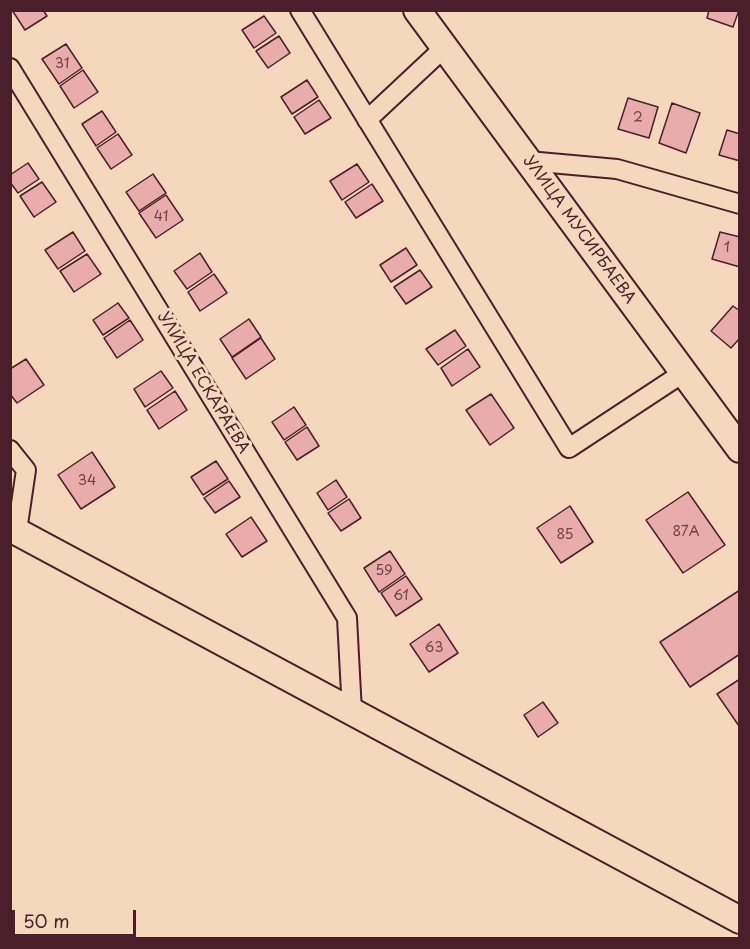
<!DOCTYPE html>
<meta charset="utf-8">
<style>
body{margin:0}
#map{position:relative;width:750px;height:949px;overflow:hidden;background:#f5d8bb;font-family:"Playpen Sans",sans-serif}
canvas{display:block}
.frame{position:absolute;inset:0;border:12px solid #4a1f2b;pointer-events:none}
.scale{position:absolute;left:12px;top:910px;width:124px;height:27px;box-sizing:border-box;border:3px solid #4a1f2b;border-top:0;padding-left:8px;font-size:18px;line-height:21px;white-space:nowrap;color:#4a1f2b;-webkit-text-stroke:4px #f5d8bb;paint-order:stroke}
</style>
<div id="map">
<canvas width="750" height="949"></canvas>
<div class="frame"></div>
<div class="scale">50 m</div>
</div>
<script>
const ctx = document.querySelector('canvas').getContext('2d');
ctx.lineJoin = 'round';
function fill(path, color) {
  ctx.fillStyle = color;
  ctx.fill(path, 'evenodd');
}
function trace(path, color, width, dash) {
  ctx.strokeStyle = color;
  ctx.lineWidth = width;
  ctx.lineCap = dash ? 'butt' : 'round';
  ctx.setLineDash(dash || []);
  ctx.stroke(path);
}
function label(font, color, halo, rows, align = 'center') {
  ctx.font = font + ' "Playpen Sans",sans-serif';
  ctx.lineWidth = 6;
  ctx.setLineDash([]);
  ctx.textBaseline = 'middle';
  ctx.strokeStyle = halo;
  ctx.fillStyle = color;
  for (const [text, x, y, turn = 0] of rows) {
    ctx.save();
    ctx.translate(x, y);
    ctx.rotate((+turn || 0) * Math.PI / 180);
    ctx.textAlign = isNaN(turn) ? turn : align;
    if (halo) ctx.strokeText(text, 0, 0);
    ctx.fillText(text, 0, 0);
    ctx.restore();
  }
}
const building = new Path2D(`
 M12,10H43L47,16L25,30Z
 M709,10H739L733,27L707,18Z
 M264,16L276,33L254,48L242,30Z
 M279,36L290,53L268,68L256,51Z
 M66,44L82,68L59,84L42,59Z
 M83,70L98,92L74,108L60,86Z
 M307,80L318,97L292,114L281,97Z
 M628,98L658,107L649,138L618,129Z
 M319,100L331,118L305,134L294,117Z
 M672,103L700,113L686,153L659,143Z
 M102,111L116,132L96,146L82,124Z
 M727,130L740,134V161L719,155Z
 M118,134L132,155L111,169L97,148Z
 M28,163L39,179L18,193L10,182V175Z
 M357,164L369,182L342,200L330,181Z
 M153,174L166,193L139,211L126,192Z
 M42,182L56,202L34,217L20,196Z
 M372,184L383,201L356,218L345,202Z
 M166,195L183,220L156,238L139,213Z
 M73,232L85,251L58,269L45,250Z
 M720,232L740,237V267L712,259Z
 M406,248L417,265L391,282L380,265Z
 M200,253L212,272L187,289L174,271Z
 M87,254L101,274L74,292L60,271Z
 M420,270L432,287L406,304L394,287Z
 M214,274L227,293L200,311L188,292Z
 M118,303L129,318L103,335L93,320Z
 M733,306L740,311V338L731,348L711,331Z
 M249,319L261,337L232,357L220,339Z
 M130,320L143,340L117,358L104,338Z
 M455,330L466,346L438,365L426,349Z
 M261,338L275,359L246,379L232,358Z
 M468,349L480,367L452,386L441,368Z
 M26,359L44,385L17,403L10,394V369Z
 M161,371L173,388L145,407L134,389Z
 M175,391L187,410L159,429L147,410Z
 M491,394L514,428L490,445L466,410Z
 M294,407L306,425L284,440L272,422Z
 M307,427L319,446L297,460L285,442Z
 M92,452L115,487L81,509L58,475Z
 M216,461L228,479L203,495L191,477Z
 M336,480L347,497L328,510L317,493Z
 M229,481L240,497L215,513L204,498Z
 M688,492L725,545L683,573L646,520Z
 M349,499L361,518L341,531L328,513Z
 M570,506L593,542L561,563L537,528Z
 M251,517L267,541L242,557L226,534Z
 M390,551L405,574L379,592L364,568Z
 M406,576L422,599L396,616L381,593Z
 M740,590V654L690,687L660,642Z
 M439,624L458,653L429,672L410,644Z
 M740,679V726H739L717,694Z
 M543,702L558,723L538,737L524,715Z`);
const street = new Path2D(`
 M300,10L569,448L683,373
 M10,68L347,618L352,712
 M367,120L445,47
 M528,161L617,169L740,204
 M10,450L26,470L17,531`);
const secondary = new Path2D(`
 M417,10L740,449
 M10,528L740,920`);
const numberNames = [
 ["31",62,64],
 ["2",638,118],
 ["41",161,217],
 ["1",727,248],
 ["34",87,481],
 ["87А",686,532],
 ["85",565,535],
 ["59",384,571],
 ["61",401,596],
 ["63",434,648]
];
const streetNames = [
 ["УЛИЦА МУСИРБАЕВА",579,230,54],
 ["УЛИЦА ЕСКАРАЕВА",203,383,59]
];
fill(building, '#e8adab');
trace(building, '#4a1f2b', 1.5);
trace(street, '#4a1f2b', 22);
trace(secondary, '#4a1f2b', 30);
trace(street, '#f5d8bb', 18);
trace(secondary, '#f5d8bb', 26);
label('14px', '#72424b', null, numberNames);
label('16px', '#4a1f2b', '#f5d8bb', streetNames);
</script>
